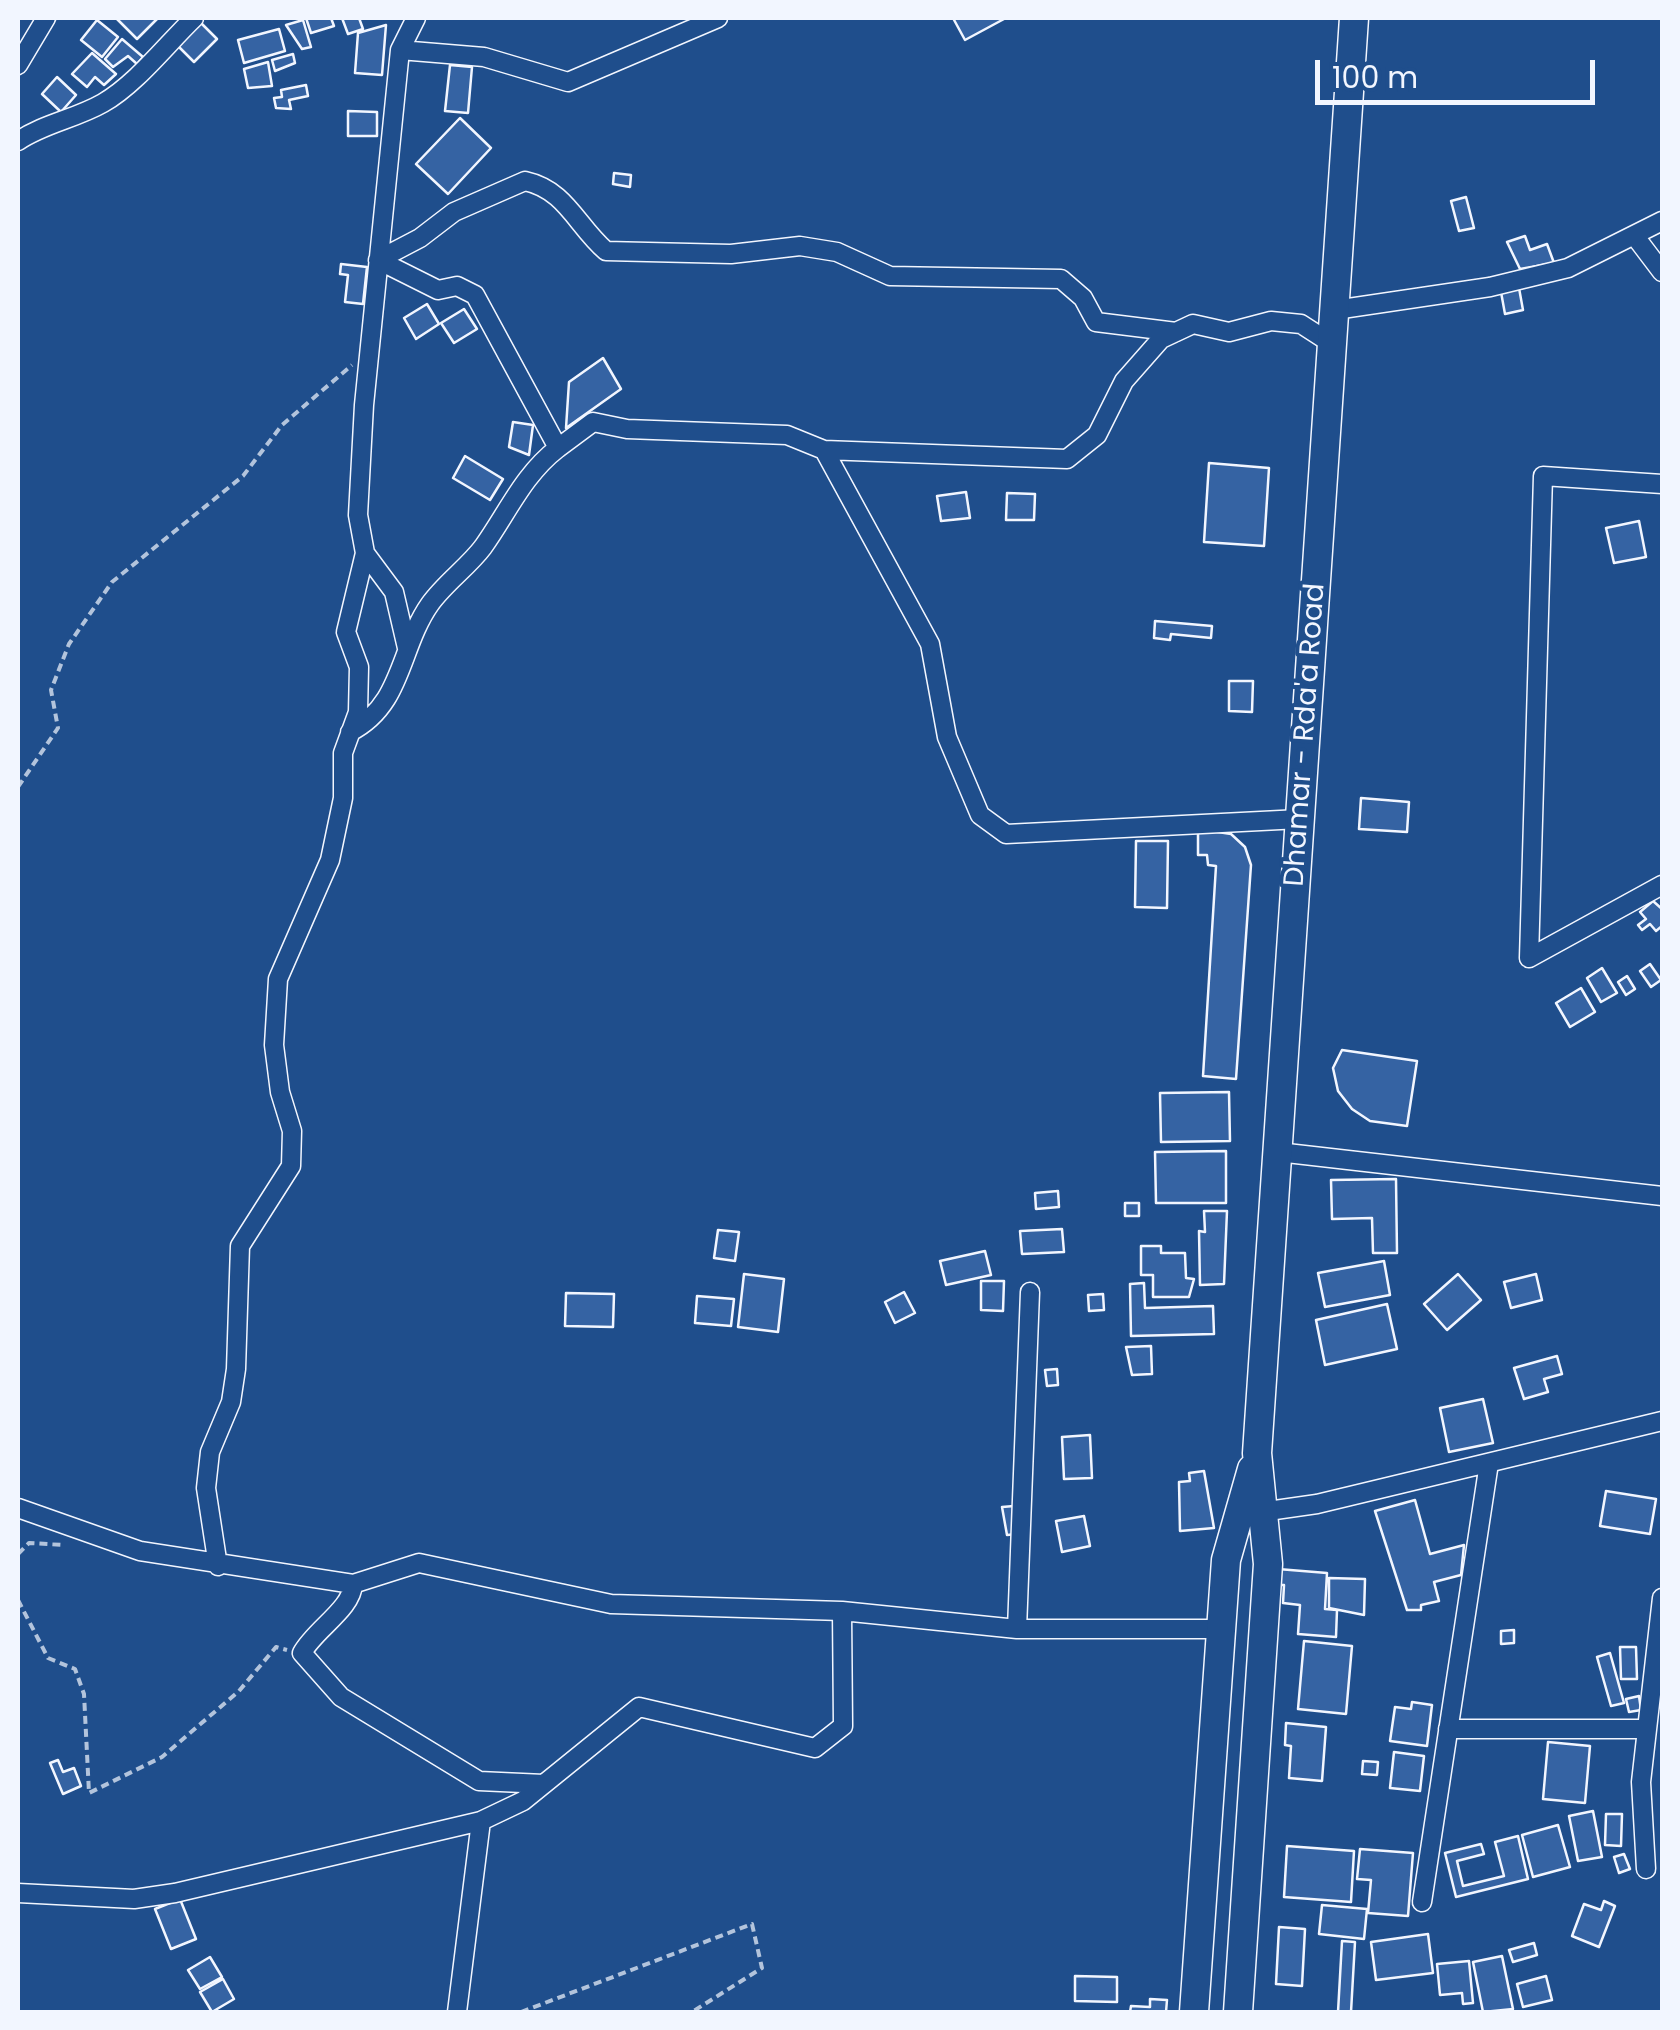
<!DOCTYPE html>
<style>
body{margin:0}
#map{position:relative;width:1680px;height:2030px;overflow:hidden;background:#1f4e8c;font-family:Poppins,sans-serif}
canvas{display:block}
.frame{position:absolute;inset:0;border:20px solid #f2f6ff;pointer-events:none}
.scale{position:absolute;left:1315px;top:60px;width:280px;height:45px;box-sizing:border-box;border:5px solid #f2f6ff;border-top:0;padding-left:12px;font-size:30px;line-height:35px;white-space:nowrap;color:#f2f6ff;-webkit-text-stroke:8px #1f4e8c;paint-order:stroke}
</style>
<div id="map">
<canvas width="1680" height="2030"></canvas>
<div class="frame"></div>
<div class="scale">100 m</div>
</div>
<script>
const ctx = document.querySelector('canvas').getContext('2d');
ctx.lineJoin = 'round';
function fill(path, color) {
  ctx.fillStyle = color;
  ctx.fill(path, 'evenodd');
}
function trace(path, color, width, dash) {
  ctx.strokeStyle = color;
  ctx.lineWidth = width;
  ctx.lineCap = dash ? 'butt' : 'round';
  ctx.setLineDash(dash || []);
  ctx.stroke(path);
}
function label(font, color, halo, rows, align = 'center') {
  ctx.font = font + ' Poppins,sans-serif';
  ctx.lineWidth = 8;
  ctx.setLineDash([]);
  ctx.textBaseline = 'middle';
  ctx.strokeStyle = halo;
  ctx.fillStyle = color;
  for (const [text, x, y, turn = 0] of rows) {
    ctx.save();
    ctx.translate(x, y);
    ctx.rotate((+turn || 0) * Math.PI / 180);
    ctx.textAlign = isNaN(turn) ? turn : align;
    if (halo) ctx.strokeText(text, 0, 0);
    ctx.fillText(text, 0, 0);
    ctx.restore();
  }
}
const building = new Path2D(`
 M116,18H155L157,19L137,39Z
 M306,18H331L334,26L311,33Z
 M342,18H359L363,29L348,34Z
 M953,18H1003L1004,19L965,40Z
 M97,20L118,37L102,57L81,40Z
 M198,20L217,39L194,62L175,43Z
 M303,20L311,47L302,49L286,25Z
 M386,25L382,75L355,73L358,33Z
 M279,29L285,51L244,63L238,40Z
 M122,39L143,57L137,64L128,56L113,67L105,59Z
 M92,53L116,74L104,85L95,77L87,87L72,74Z
 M293,54L295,63L275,71L272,60Z
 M268,62L272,86L248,88L244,69Z
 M450,65L472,67L468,113L445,111Z
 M57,77L76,95L61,112L42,94Z
 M306,85L308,96L289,100L291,109L276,108L274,98L282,97L281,90Z
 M348,111L377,112V136H348Z
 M460,118L491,148L448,194L416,164Z
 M614,173L631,175L630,187L613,184Z
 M1466,197L1474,228L1459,231L1451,201Z
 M1525,236L1530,250L1547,244L1554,263L1520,269L1507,242Z
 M341,264L367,267L363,304L345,302L348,275L340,274Z
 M1519,288L1523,310L1505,314L1501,292Z
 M427,304L439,324L416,339L404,318Z
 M464,309L477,329L454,343L441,323Z
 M603,358L621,389L566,428L569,382Z
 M513,422L533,425L529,455L509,447Z
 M465,456L503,479L490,500L453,478Z
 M1209,463L1269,468L1264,546L1204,542Z
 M966,492L970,518L941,521L937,496Z
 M1007,493L1035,494L1034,520H1006Z
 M1639,521L1646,557L1614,563L1606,528Z
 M1155,621L1212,626L1211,638L1171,634L1170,640L1154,638Z
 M1229,681H1253L1252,712L1229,711Z
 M1361,798L1409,802L1407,832L1359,829Z
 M1198,829L1231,834L1245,847L1251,865L1236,1079L1203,1076L1216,866L1208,865L1207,855H1198Z
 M1136,841H1168L1167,908L1135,907Z
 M1653,901L1662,909V926L1656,931L1650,924L1642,930L1638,925L1646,919L1640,912Z
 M1650,964L1661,980L1651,987L1640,971Z
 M1602,968L1617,993L1601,1002L1587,978Z
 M1627,976L1635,989L1626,995L1618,982Z
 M1581,988L1595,1012L1570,1027L1556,1003Z
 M1342,1050L1417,1061L1407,1126L1370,1121L1352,1109L1338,1091L1333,1068Z
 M1229,1092L1230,1141L1161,1142L1160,1093Z
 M1226,1151V1203H1156L1155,1152Z
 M1396,1179L1397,1253H1373L1372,1218L1332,1219L1331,1180Z
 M1058,1191L1059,1207L1036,1209L1035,1193Z
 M1125,1203H1139V1216H1125Z
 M1204,1211H1227L1224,1284L1200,1285L1199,1231L1205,1232Z
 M1062,1229L1064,1252L1022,1254L1020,1231Z
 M718,1230L739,1232L735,1261L714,1258Z
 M1141,1246H1161V1253H1185L1186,1278L1194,1279L1189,1297H1153V1275H1141Z
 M985,1251L991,1275L946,1285L940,1261Z
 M1384,1261L1390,1295L1325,1307L1318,1273Z
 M744,1274L784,1279L778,1332L738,1327Z
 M1458,1274L1481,1300L1447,1330L1424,1304Z
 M1536,1274L1542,1300L1511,1308L1504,1282Z
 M981,1281H1004L1003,1311L981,1310Z
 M1144,1283L1145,1308L1213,1306L1214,1334L1131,1336L1130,1284Z
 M904,1292L915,1313L895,1323L885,1302Z
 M566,1293L614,1294L613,1327L565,1326Z
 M1103,1294L1104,1310L1089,1311L1088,1295Z
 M697,1296L734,1299L731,1326L695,1323Z
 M1387,1304L1397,1349L1325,1365L1316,1320Z
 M1151,1346L1152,1374L1132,1375L1126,1347Z
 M1557,1356L1562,1374L1544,1379L1548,1392L1524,1399L1514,1368Z
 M1057,1369L1058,1385L1047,1386L1045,1370Z
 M1483,1399L1493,1443L1449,1452L1440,1408Z
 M1090,1435L1092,1478L1064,1479L1062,1437Z
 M1204,1471L1214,1528L1180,1531L1179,1482L1190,1481L1189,1473Z
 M1606,1491L1656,1499L1650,1534L1600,1526Z
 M1415,1500L1430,1554L1464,1545L1461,1575L1434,1582L1439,1601L1421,1605V1610H1407L1375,1511Z
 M1014,1506L1018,1534L1007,1535L1002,1507Z
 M1084,1516L1090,1546L1062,1552L1056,1521Z
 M1278,1569L1327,1573L1325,1609L1337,1610L1336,1637L1298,1634L1300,1605L1283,1603L1284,1585H1277Z
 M1329,1578L1365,1579L1364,1615L1329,1608Z
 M1514,1630V1643L1501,1644V1631Z
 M1304,1641L1352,1646L1346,1714L1298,1709Z
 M1620,1647H1636L1637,1679H1621Z
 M1610,1653L1624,1703L1611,1706L1597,1657Z
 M1639,1696L1641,1710L1629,1712L1626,1699Z
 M1412,1702L1432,1705L1427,1746L1390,1741L1395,1707L1411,1709Z
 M1286,1723L1326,1727L1322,1781L1289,1778L1291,1746L1285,1745Z
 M1548,1742L1590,1746L1585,1803L1543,1799Z
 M1394,1752L1424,1756L1420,1791L1390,1788Z
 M58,1760L63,1772L74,1768L81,1786L63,1794L50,1763Z
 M1363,1761L1378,1762L1377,1775L1362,1774Z
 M1593,1811L1602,1857L1578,1861L1569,1816Z
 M1606,1814H1622L1621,1846L1605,1845Z
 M1558,1825L1570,1867L1533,1877L1522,1835Z
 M1518,1836L1528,1879L1456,1897L1445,1853L1481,1844L1484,1854L1457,1861L1463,1886L1504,1876L1495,1842Z
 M1287,1846L1354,1851L1351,1902L1284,1897Z
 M1360,1849L1413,1853L1408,1916L1368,1913L1371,1880L1357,1879Z
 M1624,1854L1630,1869L1619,1873L1614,1857Z
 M180,1899L196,1939L171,1949L155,1909Z
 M1604,1901L1615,1906L1599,1947L1572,1936L1584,1904L1601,1910Z
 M1322,1905L1367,1909L1364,1939L1319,1934Z
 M1279,1927L1305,1929L1302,1986L1276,1984Z
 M1428,1934L1433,1973L1376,1980L1371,1942Z
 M1342,1941L1355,1942L1351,2012H1338Z
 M1534,1943L1537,1955L1513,1962L1509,1950Z
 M1502,1956L1513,2009L1483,2012L1473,1962Z
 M210,1957L222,1977L200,1989L188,1970Z
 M1469,1961L1473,2003L1463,2004L1462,1993L1440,1995L1437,1964Z
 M1075,1976L1117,1977V2002L1075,2001Z
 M1546,1976L1552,2000L1523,2007L1517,1984Z
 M223,1979L234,1999L212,2012L200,1992Z
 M1150,1999L1167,2000L1166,2012H1130L1131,2006L1150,2007Z`);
const path = new Path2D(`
 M18,787L58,728L51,690L69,644L112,582L243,476L282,425L352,365
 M18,1554L29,1543L63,1545
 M18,1600L48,1658L75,1669L84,1694L89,1793L162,1757L239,1691L276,1647L287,1650
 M521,2012L752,1924L762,1968L692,2012`);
const minor = new Path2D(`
 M400,50L484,57L568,82L718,18
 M18,65L46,18
 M18,141C45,123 75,119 103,103C136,84 166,45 194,18
 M1634,235L1662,272
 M378,260L438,290L457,286L475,295L558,448L593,422L627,429L787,435L824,450L930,644L947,737L980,815L1006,834L1300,819
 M378,260L420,238L454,212L525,181C566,190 576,225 606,251L731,254L800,246L837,252L890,276L1061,279L1083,298L1096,322L1176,332
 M1335,310L1490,287L1568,268L1662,221
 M824,450L1067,459L1097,435L1124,381L1161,339L1193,324L1229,332L1271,321L1301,324L1332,344
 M365,553L394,592L407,648
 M350,732C403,705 399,648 430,604C445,583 468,567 483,547C508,512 523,475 558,448
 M1529,958L1543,476L1662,484
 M1529,958L1662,885
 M1278,1152L1662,1196
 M18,1508L140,1551L353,1584L419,1563L611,1604L842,1611L1017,1629H1222
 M1254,1513L1317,1504L1662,1421
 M218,1566L206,1488L210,1452L231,1402L236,1369L240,1246L291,1166L292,1131L280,1092L274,1045L278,979L330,860L343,798V753L358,712L359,667L346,632L365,553L358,515L364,405L400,50L416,18
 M353,1584C352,1609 315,1629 302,1653L341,1697L479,1781L544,1784
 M1017,1629L1030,1292
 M1448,1729H1647
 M1646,1869L1641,1782L1662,1598
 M18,1893L134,1899L175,1893L481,1821L523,1801L639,1707L815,1748L843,1726L842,1611
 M1422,1902L1489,1463
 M457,2012L481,1821`);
const primary = new Path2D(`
 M1194,2012L1226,1560L1252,1469
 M1238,2012L1268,1564L1257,1453L1354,18`);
const streetNames = [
 ["Dhamar - Rda'a Road",1306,735,-86]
];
fill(building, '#3563a3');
trace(building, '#f2f6ff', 2.5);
trace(minor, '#f2f6ff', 21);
trace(primary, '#f2f6ff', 31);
trace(path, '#b3c4dc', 4, [8, 5]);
trace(minor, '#1f4e8c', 18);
trace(primary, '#1f4e8c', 28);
label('28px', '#f2f6ff', '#1f4e8c', streetNames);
</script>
